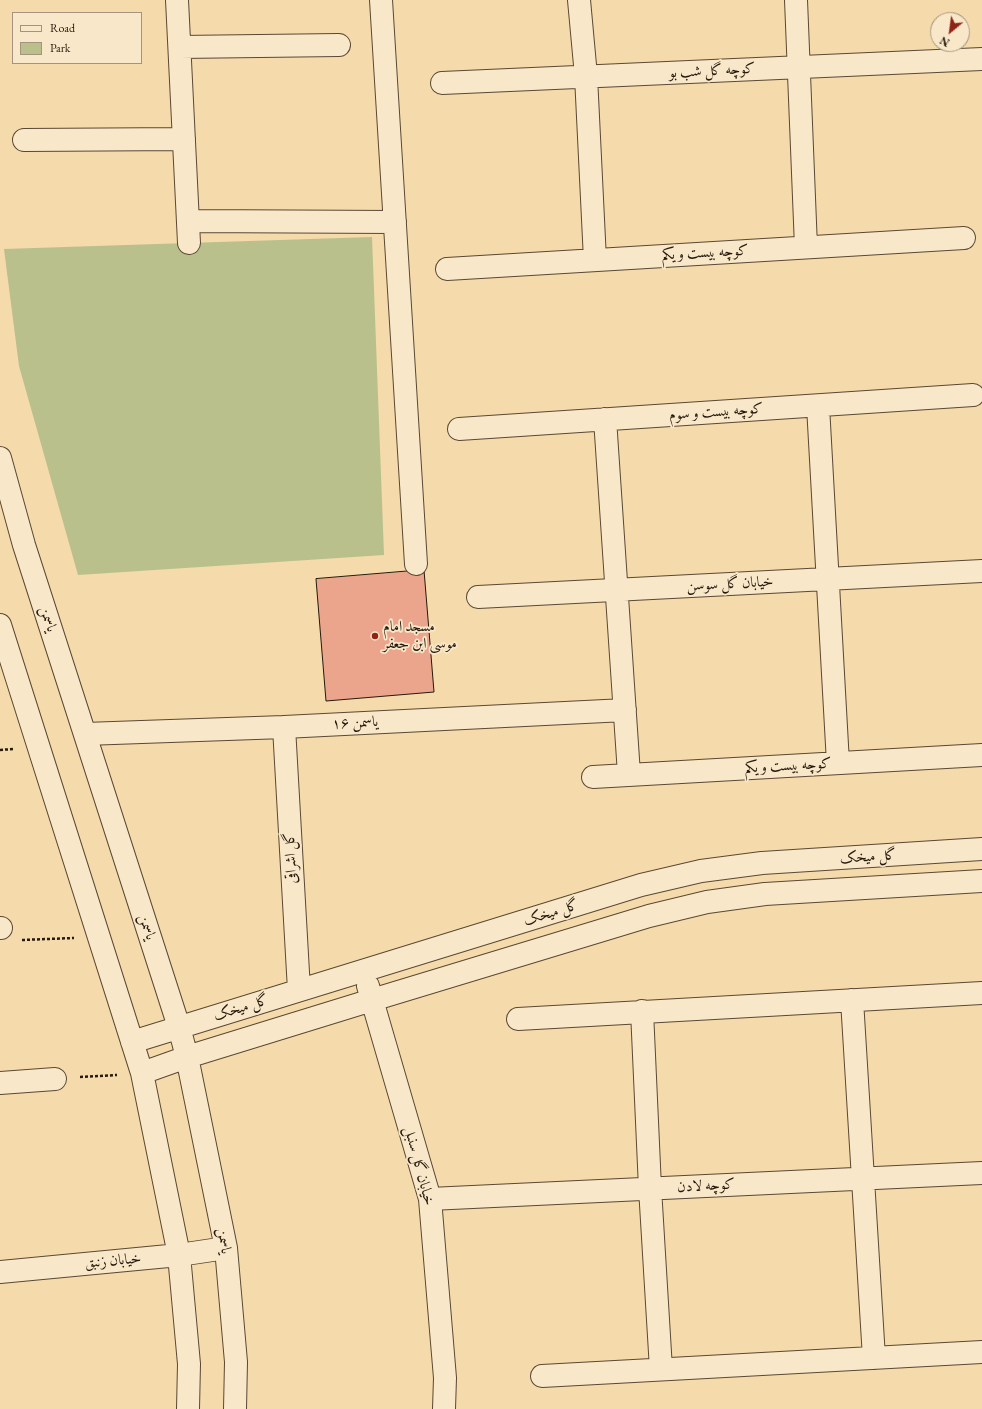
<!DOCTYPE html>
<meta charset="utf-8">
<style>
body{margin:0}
#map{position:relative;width:982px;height:1409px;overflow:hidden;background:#f5daab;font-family:"EB Garamond",serif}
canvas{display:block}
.legend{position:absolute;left:12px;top:12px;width:130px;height:52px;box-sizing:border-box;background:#f8e7c8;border:1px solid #a4947d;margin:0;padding:5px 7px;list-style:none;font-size:12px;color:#25180c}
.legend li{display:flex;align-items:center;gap:8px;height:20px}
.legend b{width:20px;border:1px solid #a4947d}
.north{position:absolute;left:930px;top:12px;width:40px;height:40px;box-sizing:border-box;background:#f8e7c8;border:1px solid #a4947d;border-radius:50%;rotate:209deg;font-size:11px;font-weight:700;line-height:16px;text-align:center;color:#25180c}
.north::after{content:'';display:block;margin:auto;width:14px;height:18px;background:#8f2418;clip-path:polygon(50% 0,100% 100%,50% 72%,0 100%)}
</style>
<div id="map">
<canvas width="982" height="1409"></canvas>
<ul class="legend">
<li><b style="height:5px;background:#f8e7c8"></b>Road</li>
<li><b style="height:11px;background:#b9c08b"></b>Park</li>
</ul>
<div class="north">N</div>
</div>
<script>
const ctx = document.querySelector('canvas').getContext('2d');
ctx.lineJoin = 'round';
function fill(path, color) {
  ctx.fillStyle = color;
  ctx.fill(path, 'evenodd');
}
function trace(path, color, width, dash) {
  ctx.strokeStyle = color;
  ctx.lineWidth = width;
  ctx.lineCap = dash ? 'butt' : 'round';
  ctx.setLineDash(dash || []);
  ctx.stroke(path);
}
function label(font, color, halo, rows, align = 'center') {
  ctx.font = font + ' "EB Garamond",Amiri,serif';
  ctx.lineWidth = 3.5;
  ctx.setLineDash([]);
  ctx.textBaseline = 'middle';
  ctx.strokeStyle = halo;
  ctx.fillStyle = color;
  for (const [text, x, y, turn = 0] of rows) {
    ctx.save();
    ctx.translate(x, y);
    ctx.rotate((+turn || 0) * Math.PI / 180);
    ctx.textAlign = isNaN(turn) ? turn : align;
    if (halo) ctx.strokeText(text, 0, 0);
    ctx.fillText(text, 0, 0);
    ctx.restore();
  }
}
const green = new Path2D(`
 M372,237L384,555L78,575L19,366L4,249Z`);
const building = new Path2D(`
 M424,570L434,692L326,701L316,579Z`);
const path = new Path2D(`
 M0,750L13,749
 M22,940L74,938
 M80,1077L117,1075`);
const minor = new Path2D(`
 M177,0L189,243
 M381,0L416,564
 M579,0L586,76L595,260
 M796,0L806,247
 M180,47L339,45
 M442,83L982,59
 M24,140L184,139
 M188,221L395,222
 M447,269L964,238
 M818,406L838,763
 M605,419L629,774
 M459,429L973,395
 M0,458L24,545L179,1027L187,1057L226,1248L236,1362L235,1409
 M478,597L982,571
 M0,625L142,1073L179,1255L189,1364L188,1409
 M284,727L299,990
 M85,734L284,727L625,710
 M593,777L982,755
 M0,928H1
 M368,986L430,1199L445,1378L444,1409
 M852,1000L874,1358
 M642,1011L650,1188L661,1369
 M518,1019L982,993
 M132,1042L641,885L701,871L762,863L982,849
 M142,1073L187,1057L372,1000L649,916L707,902L765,894L982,881
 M0,1083L55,1079
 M430,1199L982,1173
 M0,1272L179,1255L226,1248
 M542,1376L982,1352`);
const markers = [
 [375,636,4,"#8f2418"]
];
const streetNames = [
 ["کوچه گل شب بو",712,71,-3],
 ["کوچه بیست و یکم",705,253,-3],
 ["کوچه بیست و سوم",716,412,-4],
 ["خیابان گل سوسن",730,584,-3],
 ["یاسمن",48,619,72],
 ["یاسمن ۱۶",355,723,-3],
 ["کوچه بیست و یکم",788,766,-3],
 ["گل میخک",868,857,-4],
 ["گل اشراقی",291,858,-93],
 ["گل میخک",551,913,-17],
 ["یاسمن",147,927,72],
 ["گل میخک",241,1008,-17],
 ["خیابان گل سنبل",419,1166,75],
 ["کوچه لادن",706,1186,-3],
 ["یاسمن",224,1241,81],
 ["خیابان زنبق",113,1261,-5]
];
const poiNames = [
 ["مسجد امام",383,627],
 ["موسی ابن جعفر",383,644]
];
fill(green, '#b9c08b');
fill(building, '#eba58d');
trace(building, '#25180c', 1);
trace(minor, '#594834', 24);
trace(path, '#25180c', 2.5, [3, 2]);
trace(minor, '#f8e7c8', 22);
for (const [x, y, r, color] of markers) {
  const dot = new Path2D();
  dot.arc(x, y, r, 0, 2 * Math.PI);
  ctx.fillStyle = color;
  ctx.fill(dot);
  trace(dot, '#f8e7c8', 1.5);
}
label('15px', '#25180c', '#f8e7c8', streetNames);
label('15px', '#25180c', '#f8e7c8', poiNames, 'left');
</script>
